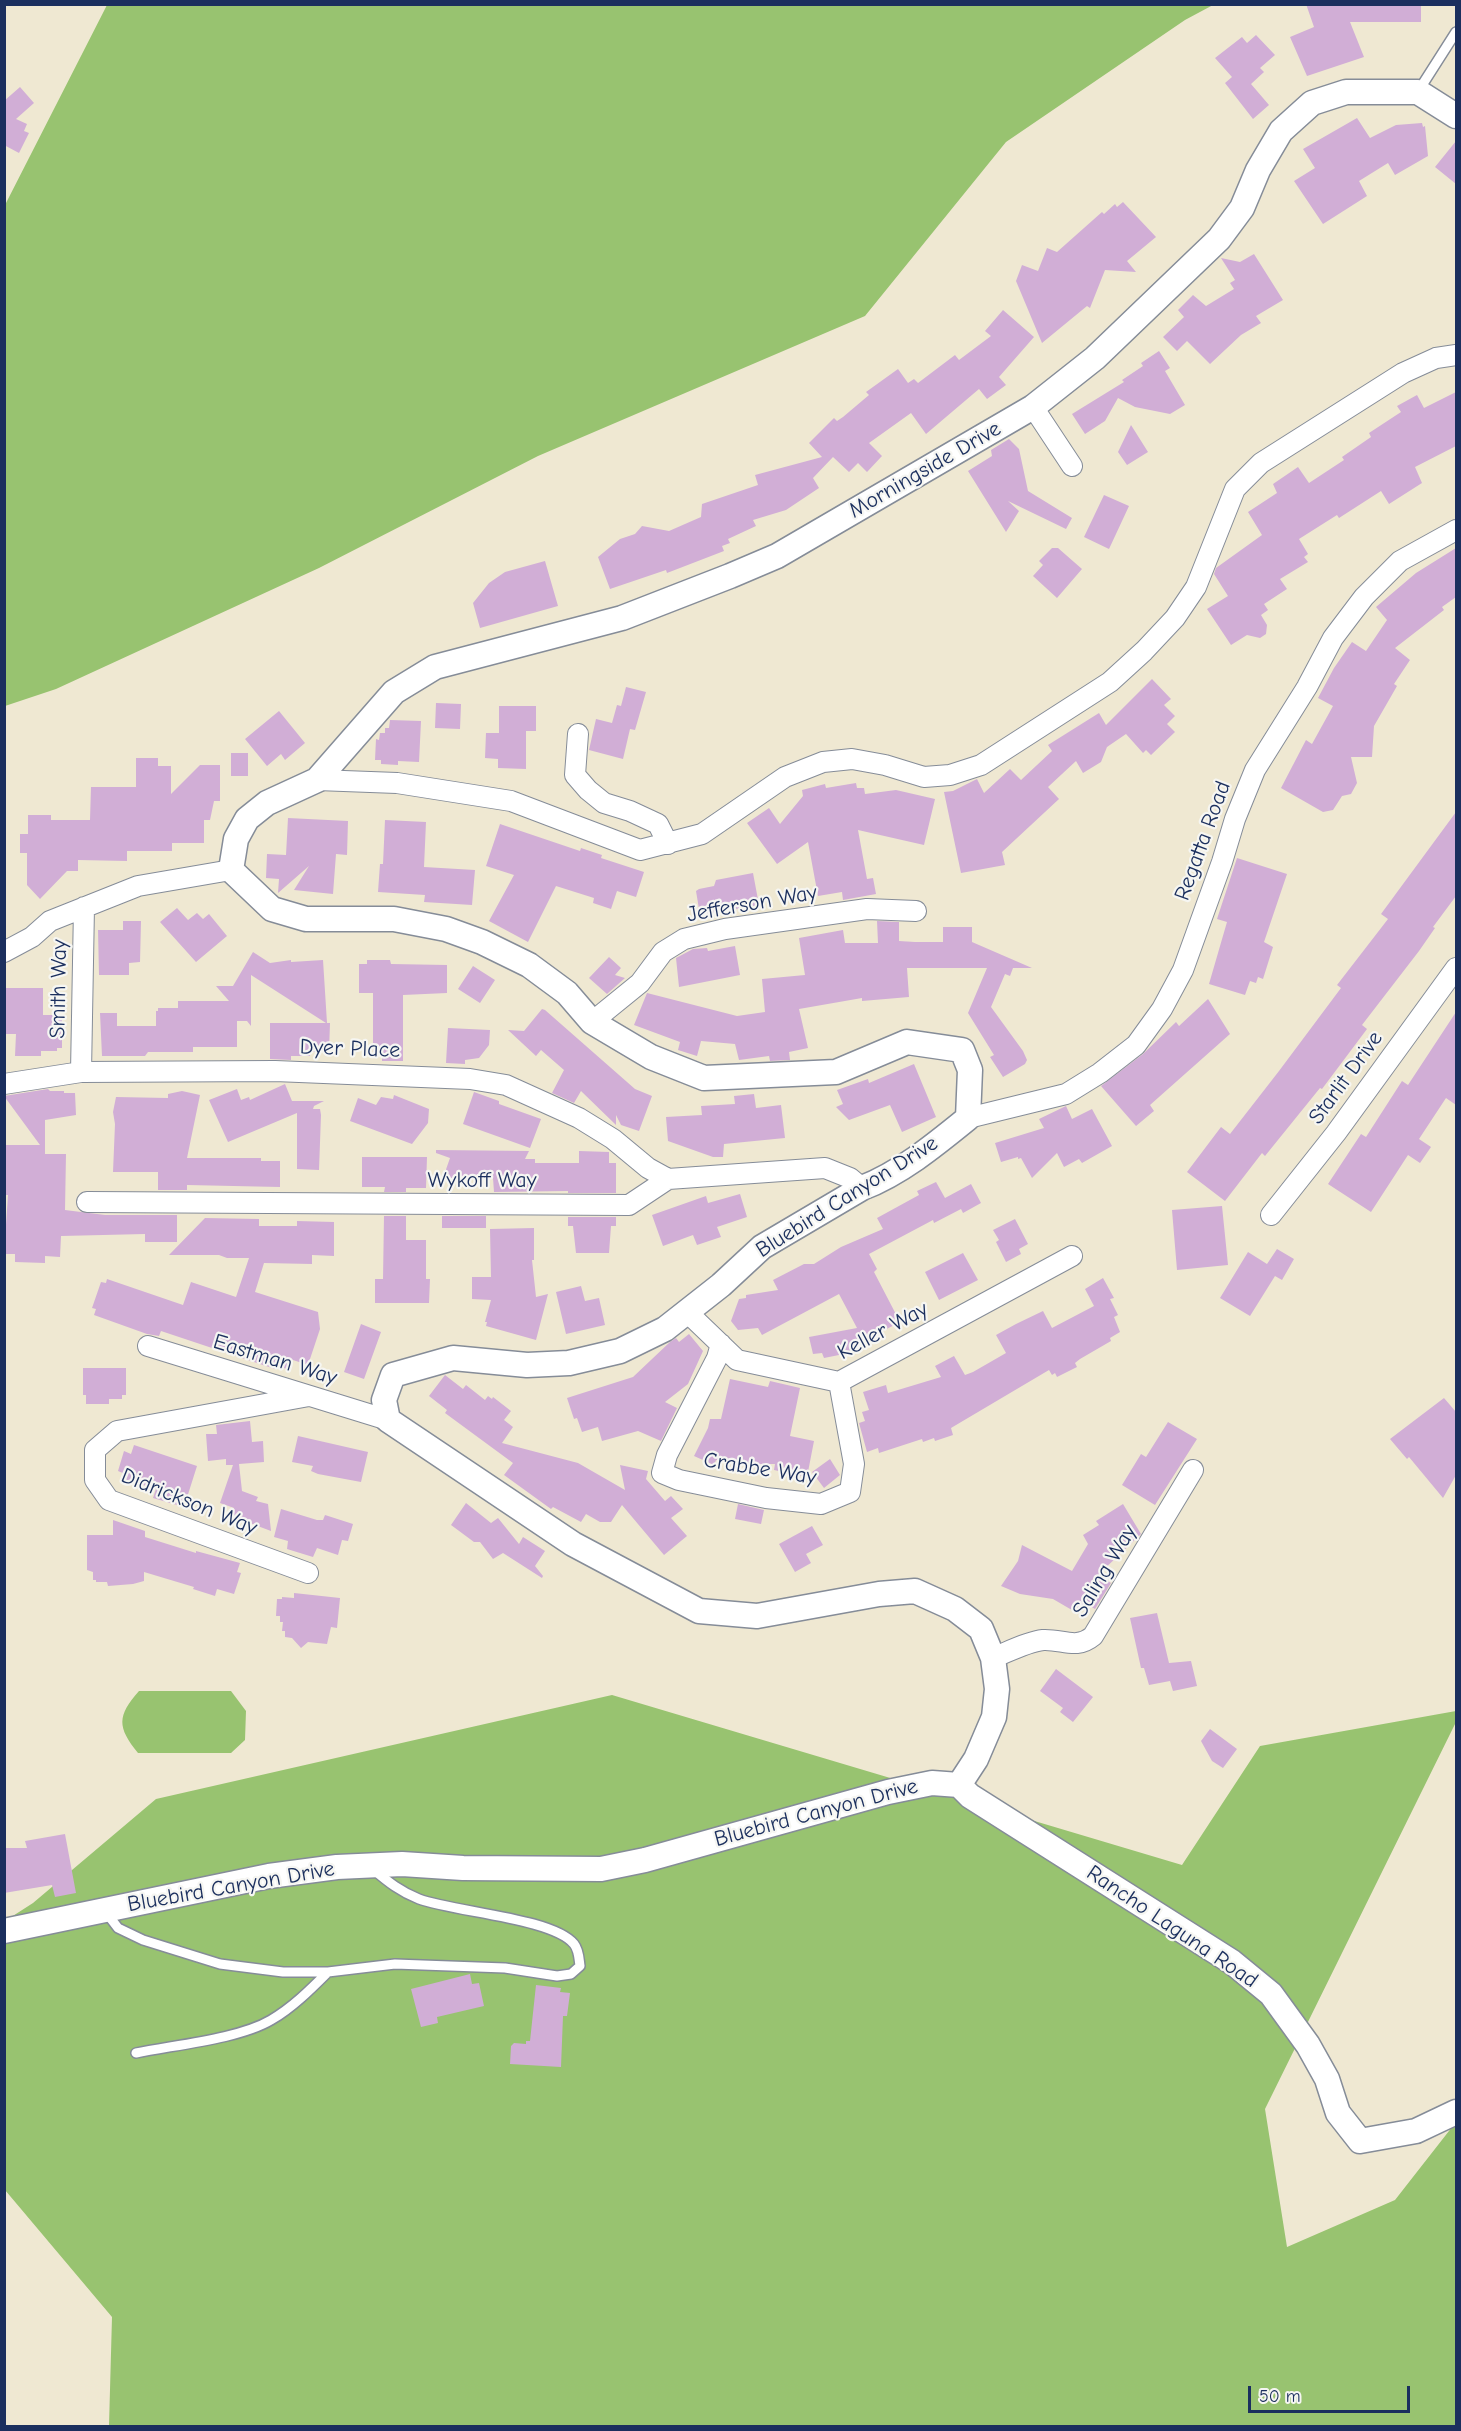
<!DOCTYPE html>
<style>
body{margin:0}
#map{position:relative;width:1461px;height:2431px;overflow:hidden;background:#efe8d2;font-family:"Comic Neue",sans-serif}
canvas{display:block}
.frame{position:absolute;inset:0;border:6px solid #1b2f5e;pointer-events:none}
.scale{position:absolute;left:1248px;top:2386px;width:162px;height:27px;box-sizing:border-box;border:3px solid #1b2f5e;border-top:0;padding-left:8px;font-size:18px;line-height:21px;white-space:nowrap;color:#1b2f5e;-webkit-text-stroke:4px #f6f6f2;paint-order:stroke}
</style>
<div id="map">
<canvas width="1461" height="2431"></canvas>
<div class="frame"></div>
<div class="scale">50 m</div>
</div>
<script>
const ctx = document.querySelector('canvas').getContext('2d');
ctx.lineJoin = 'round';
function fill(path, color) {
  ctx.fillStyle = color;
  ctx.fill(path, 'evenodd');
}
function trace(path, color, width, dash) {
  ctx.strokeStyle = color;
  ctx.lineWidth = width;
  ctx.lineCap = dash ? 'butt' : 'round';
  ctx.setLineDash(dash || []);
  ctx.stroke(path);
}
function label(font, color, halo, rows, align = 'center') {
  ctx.font = font + ' "Comic Neue",sans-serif';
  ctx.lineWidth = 4.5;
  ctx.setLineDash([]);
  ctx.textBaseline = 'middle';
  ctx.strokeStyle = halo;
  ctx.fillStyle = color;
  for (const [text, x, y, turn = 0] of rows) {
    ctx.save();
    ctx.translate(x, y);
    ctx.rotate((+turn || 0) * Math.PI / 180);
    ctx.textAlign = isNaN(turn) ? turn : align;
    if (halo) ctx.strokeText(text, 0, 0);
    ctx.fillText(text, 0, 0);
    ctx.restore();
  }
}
const green = new Path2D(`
 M107,5V4L1213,5L1185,20L1006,142L865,316L538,456L319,568L56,689L5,706V205Z
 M139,1691H231L246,1711L245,1740L231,1753H138C117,1727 117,1716 139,1691Z
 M612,1695L1182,1865L1260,1746L1456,1711V1722L1265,2109L1287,2247L1395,2200L1456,2122V2426H109L112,2317L5,2190V1921L33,1903L156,1799Z`);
const building = new Path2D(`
 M1306,4H1421V22H1350L1364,57L1307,76L1290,37L1314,27Z
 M1256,35L1275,55L1260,68L1264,72L1251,84L1269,105L1253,119L1225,83L1232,77L1215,58L1242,37L1247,43Z
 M20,87L34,103L16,119L27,124L24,131L29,133L19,153L4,145V101Z
 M1357,118L1370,138L1396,125L1422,123L1423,127L1425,126L1428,156L1395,175L1388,163L1359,181L1367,196L1323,224L1294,181L1315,168L1303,149Z
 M1456,141V184L1435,167Z
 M1123,202L1156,237L1127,261L1136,272L1105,270L1090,308L1087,306L1042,343L1016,281L1022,265L1038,271L1047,248L1057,252L1102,212L1104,214L1115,204L1117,207Z
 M1254,254L1283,300L1256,316L1261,323L1241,335L1210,364L1187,341L1177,351L1163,337L1184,317L1178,310L1193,295L1206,306L1234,289L1230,283L1235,280L1221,258L1240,262Z
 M1003,310L1034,337L999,377L1006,385L987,399L979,389L926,434L911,413L869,443L882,456L867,472L858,463L849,472L833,457L813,478L819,488L786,510L753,520L756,526L728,539L730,543L722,546L724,551L667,573L666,570L610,589L598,557L620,539L635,534L642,526L669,531L701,517L702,504L758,485L755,475L822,457L809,443L834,418L837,421L843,417L869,395L866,392L898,369L908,383L914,379L918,383L955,355L959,360L991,336L985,331Z
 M1159,351L1170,368L1165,371L1185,405L1170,414L1135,407L1118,398L1105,421L1085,434L1072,414L1124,382L1122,380L1143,366L1141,363Z
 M1456,392V446L1415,467L1422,483L1389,504L1381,491L1339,518L1337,515L1299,539L1308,554L1304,557L1308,562L1280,579L1287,589L1264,604L1268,610L1261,615L1267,625L1266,634L1260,638L1247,635L1231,645L1207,609L1228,596L1214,574L1216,568L1262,535L1248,512L1277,493L1273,484L1298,467L1309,483L1344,460L1342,457L1371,437L1369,433L1401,412L1397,406L1417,395L1424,408Z
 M1131,425L1148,452L1127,465L1118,452Z
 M1009,439L1019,449L1028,491L1072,518L1066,529L1008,501L1019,511L1006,532L968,471L992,456L991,450Z
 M1104,495L1129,506L1109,549L1084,537Z
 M1052,548H1058L1082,569L1057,598L1033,576L1043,565L1039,561Z
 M1456,548V597L1442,607L1444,610L1395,648L1410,660L1394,684L1397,686L1374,726L1372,757H1351L1357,783L1351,794L1342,796L1333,810L1323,812L1281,788L1306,740L1312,744L1333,706L1318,698L1334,668L1352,642L1366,651L1387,620L1376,607L1416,573Z
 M545,561L558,606L480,628L473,603L489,583L505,572Z
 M1152,679L1171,699L1164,705L1175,716L1167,724L1175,732L1151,755L1146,750L1143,753L1126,734L1107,747L1101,762L1083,773L1076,761L1048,787L1059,799L1002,852L1005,865L961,873L944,792L953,791L977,779L984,793L1010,769L1021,780L1052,751L1048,745L1099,713L1106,725Z
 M626,687L646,692L635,730L630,729L623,759L589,750L596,719L612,723L617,705L621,706Z
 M436,703L461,704L460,729L435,728Z
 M499,706H536V731H526V769L498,768V759L485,758L486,733H499Z
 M279,711L305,743L285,760L281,754L267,766L245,739Z
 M390,720L421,721L419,762L398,761V765L381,764V760H375L376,739L379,740L380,733H385V728H389Z
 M231,753H248V776H231Z
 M136,758H158V766H171V794L200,765H220V801H214L210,820H204V843H172V851H127V861L78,860V871H67L40,899L27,885V853H20V834H28V815H51V820H90L91,787H136Z
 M856,783L857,788H864L865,794L896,790L935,799L924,845L858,830L867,879L873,878L876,894L843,900L842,892L818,896L808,842L777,864L747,823L769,808L780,824L803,796L802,790L825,784L826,788Z
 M1456,812V896L1433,927L1435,928L1419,951L1362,1025L1367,1029L1322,1089L1320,1088L1265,1156L1262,1153L1225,1201L1187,1172L1221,1127L1230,1134L1279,1071L1341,988L1337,985L1388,919L1381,914Z
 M288,818L348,821L347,855L336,854L333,894L294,890L309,866L278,893L279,879L266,878L267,854L286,855Z
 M385,820L426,822L424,867L475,870L472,905L424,902L425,895L378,892L380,864H383Z
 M500,824L580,851L581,848L602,855L601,858L644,872L636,897L617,891L611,909L593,903L594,898L556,886L528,942L489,921L514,875L486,866Z
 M1237,858L1287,874L1264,942L1273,947L1263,979L1258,977L1256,983L1250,981L1245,995L1209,984L1227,922L1217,919Z
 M753,873L759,905L700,915L696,891L699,889L714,886L716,880Z
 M177,908L188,920L197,913L203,919L209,914L227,936L196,962L160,922Z
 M123,921H141L140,962L129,963V975H99L98,930H123Z
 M877,921L899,922V941L915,942H943V927H972V942L1032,968H1013L1010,976L1005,974L991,1007L1023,1051L1027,1060L1025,1064L1003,1077L990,1057L994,1055L968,1013L987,968H907L909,997L862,1001V998L799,1009L808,1048L789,1052L790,1060L770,1061L769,1056L739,1060L735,1044L701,1041L697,1056L678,1050L680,1042L634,1025L647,993L737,1016L765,1012L762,979L805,975L799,938L843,930L845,943H878Z
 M735,946L740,975L679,987L676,958L693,949L707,948L708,951Z
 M253,952L270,963L291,960V962L323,960L327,1023H330L329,1052H310V1056H291V1060L270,1059V1023H326L251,975V1026L247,1021H237V1047H193V1052H148L145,1056H102L100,1013H117V1026H156V1011H158V1008H178V1001H229L216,986H233Z
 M609,957L621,968L615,975L625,978L607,994L589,978Z
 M367,960H390L391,964L447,965V993L403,995V1061H382V1052H373V993H359V964H367Z
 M473,966L495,980L480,1003L458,989Z
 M4,988H43V1015H62V1048H57V1051H41V1056H15L16,1034H4Z
 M1208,999L1230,1034L1150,1105L1154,1111L1136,1126L1101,1086L1143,1054L1176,1022L1179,1026Z
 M542,1009L545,1010L635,1089L652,1096L639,1131L621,1125L616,1115V1125L581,1091L574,1103L552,1093L564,1070L541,1050L536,1056L508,1030L524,1031Z
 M1456,1012V1105L1446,1098L1419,1139L1431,1147L1420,1163L1408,1155L1371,1212L1328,1184L1361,1134L1366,1137L1402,1081L1408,1085Z
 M448,1028L490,1030L489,1045L479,1058L465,1060V1064L446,1063Z
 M914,1064L936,1117L902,1132L890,1105L849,1120L836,1107L843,1104L837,1090L868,1079L869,1083Z
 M285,1084L292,1101H324L314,1106L313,1109H320L321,1115L319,1170L297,1169V1113L228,1142L209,1100L237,1089L241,1100L249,1097L250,1100Z
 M48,1089L50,1091H64V1093H75L76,1115L45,1120V1154H66L65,1210L105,1215H177V1242H145V1234L61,1236L60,1257L45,1256V1263L15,1262V1254H4L8,1195H4V1145H40L4,1096Z
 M182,1091L200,1095L187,1158H261V1161H280V1187L187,1185V1190H158V1172H113L115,1124L113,1112L116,1097L168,1098V1094Z
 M474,1092L499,1101V1104L541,1119L530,1148L463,1124Z
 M754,1094L756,1108L781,1105L785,1138L724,1144L723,1157H713L668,1141L666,1117L702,1115L701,1106L735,1104L734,1096Z
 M394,1095L429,1109L428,1123L412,1144L350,1121L358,1098L376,1105L381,1097L393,1099Z
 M1066,1106L1072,1119L1092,1109L1112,1146L1082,1163L1079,1159L1064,1167L1057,1153L1032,1178L1021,1158L1018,1159V1157L1001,1162L995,1143L1044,1128L1039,1119Z
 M436,1150L529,1151L525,1159H535V1163H579V1151L609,1152V1163H616V1193H568V1191L494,1192L493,1178H443L450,1158L436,1153Z
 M362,1157H427L426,1188H406V1192H384L385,1187H362Z
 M936,1182L945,1198L971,1184L981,1203L963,1213L961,1209L934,1223L933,1220L869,1254L877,1269L874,1272L900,1322L858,1344L859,1351L824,1358L822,1353L813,1354L809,1337L857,1328L839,1294L762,1335L758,1328L738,1330L731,1321L739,1299L746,1298V1295L778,1290L773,1280L804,1264H814L841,1247L883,1229L877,1218L919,1195L917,1191Z
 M740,1194L747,1217L717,1227L721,1237L697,1245L693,1235L663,1246L652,1215L706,1196L708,1203Z
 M1222,1206L1228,1265L1177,1270L1172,1210Z
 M384,1216H406V1240H426V1279H430L429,1303H375V1279H383Z
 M442,1216H486V1228H442Z
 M568,1217H616V1226H611L609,1253H576L573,1226H568Z
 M205,1218L259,1219V1226H297V1221L334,1222V1256L312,1255V1264L264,1263L255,1292L318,1312L320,1329L308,1365L290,1359L287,1369L277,1366L275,1369L161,1331L159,1336L147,1334L94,1315L96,1309L92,1308L101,1282L106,1283L107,1279L183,1305L191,1282L236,1297L249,1258H227L219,1255H169Z
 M1015,1219L1028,1244L1019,1249L1021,1254L1006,1262L996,1242L999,1240L993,1230Z
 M534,1228V1260H532L536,1297L548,1294L536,1340L486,1326L487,1322H485L491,1300L472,1299V1277H491L490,1229Z
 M1277,1249L1294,1259L1282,1280L1275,1276L1250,1316L1220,1298L1248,1252L1267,1264Z
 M963,1253L978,1280L939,1300L925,1272Z
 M1103,1278L1114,1298L1110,1299L1118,1315L1114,1317L1120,1332L1110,1338L1111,1341L1080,1359L1075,1363L1077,1367L1057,1377L1055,1373L1052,1375L1049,1370L951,1428L953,1435L935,1441L934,1438L923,1442L922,1439L879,1453L878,1448L867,1452L859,1423L865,1421L862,1412L869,1410L863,1392L886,1385L888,1393L941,1377L935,1366L954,1356L965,1375L973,1372L1006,1353L996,1335L1016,1324L1043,1311L1052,1328L1094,1306L1085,1289Z
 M581,1286L585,1301L599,1298L605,1325L566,1334L556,1292Z
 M361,1324L381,1332L364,1379L344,1372Z
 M689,1334L703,1351L688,1384L665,1402L677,1408L661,1441L638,1431L602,1441L598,1427L582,1432L577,1418L574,1419L567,1398L633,1377L670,1342L676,1338L679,1342Z
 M83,1368H126V1395H122V1399H109V1404H86V1395H83Z
 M445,1375L463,1389L466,1385L485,1400L488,1396L492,1399L493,1397L511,1411L504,1420L513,1427L502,1443L578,1463L625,1490L620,1465L648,1471L646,1479L665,1501L671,1496L683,1509L671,1518L687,1536L664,1555L622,1505L611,1522H600L586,1514L581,1522L553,1507L551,1509L504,1475L513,1463L445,1413L447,1410L429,1396Z
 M730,1379L768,1387L770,1381L800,1388L790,1436L814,1441L807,1477L774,1470L775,1464H736L716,1460L714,1465L694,1456L708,1428L710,1419H721Z
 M1444,1398L1456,1412V1475L1443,1498L1409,1457L1407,1459L1390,1439Z
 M250,1421L252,1442L263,1441L264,1462L239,1464L242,1491L258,1497L256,1501L268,1504L271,1531L231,1516L234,1508L220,1503L233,1465H226V1459L208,1461L206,1434H217L216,1425Z
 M1168,1422L1197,1439L1155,1505L1122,1485L1141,1454L1146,1457Z
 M298,1436L368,1452L361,1482L318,1474L311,1471L313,1466L292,1462Z
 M134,1445L197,1466L184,1507L153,1498L156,1489L124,1479L125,1474L118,1471L124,1451L131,1454Z
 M830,1459L840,1475L824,1488L812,1472Z
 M466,1503L491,1523L498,1518L519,1544L523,1537L545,1551L535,1566L543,1576L542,1578L503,1553L493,1559L480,1542H474L451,1525Z
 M738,1504L764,1510L761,1524L735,1519Z
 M1123,1504L1141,1534L1098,1575L1111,1583L1095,1609L1085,1603L1077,1613L1053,1599L1020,1594L1001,1586L1018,1561L1022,1545L1072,1571L1088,1544L1083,1535L1099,1525L1096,1521Z
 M281,1509L317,1520H323L325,1515L353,1524L348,1541L342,1540L338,1555L317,1548L313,1557L287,1549L288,1541L274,1537Z
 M113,1520L145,1531V1537L196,1553V1551L240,1563L237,1572L241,1573L234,1594L217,1589L215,1596L193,1589L194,1587L144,1572V1581L133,1584L108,1586L107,1582H96V1580H93V1572L87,1570V1535H113Z
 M812,1526L823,1545L806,1554L811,1563L795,1572L779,1544Z
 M294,1593L340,1598L337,1628L331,1627L327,1644L308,1642L301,1648L292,1638L285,1637V1631H282L283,1622H280V1616H276L277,1599H282V1597L294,1598Z
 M1157,1613L1169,1663L1191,1661L1197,1686L1173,1691L1170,1681L1149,1685L1144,1668H1141L1130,1618Z
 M1056,1669L1093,1697L1073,1722L1060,1712L1063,1708L1040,1691Z
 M1210,1729L1237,1749L1223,1768L1212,1761L1201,1741Z
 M65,1834L76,1893L55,1897L52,1885L4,1893V1848H27L25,1841Z
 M470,1974L472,1984L479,1983L484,2006L437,2017L438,2023L421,2027L411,1989Z
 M536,1985L561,1988L560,1992L570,1993L567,2016H563L561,2067L510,2064L511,2046L514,2043L526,2044V2041H530Z`);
const service = new Path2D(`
 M1419,90L1456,32
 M105,1911L118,1928L143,1940L220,1964L283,1972H328L395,1964L505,1968L557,1976L571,1974L580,1966C579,1959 579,1950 574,1944C553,1918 454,1912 419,1899C401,1892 388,1882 373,1869
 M136,2053C174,2045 239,2039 271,2020C292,2008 311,1989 328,1972`);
const minor = new Path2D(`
 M1033,407L1072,466
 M578,734L575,775L588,790L604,803L630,811L658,824L668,844
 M317,780L397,783L511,801L640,850L702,834L785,777L823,762L852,759L885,765L924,777L950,775L981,765L1110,682L1144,651L1175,618L1196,587L1235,489L1261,463L1403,373L1436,358L1456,355
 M4,952L32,937L50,921L138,886L231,870
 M592,1022L640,983L663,952L684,939L725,929L867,909L916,911
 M81,1072L84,907
 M4,1084L81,1072L275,1071L470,1079L506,1085L579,1118L613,1139L648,1168L668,1179
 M968,1118L1066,1094L1100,1073L1136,1045L1162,1009L1183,970L1222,862L1235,819L1255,770L1307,687L1333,638L1364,597L1400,561L1456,530
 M87,1202L629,1205L668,1179L825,1168L850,1178L862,1188
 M1271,1215L1336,1133L1456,968
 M687,1312L737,1360L839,1382L1072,1256
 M721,1344L717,1358L667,1455L662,1473L679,1480L766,1498L821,1504L850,1492L854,1464L839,1382
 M148,1346L388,1420
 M308,1573L109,1500L95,1480V1450L117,1431L309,1396
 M993,1658C1008,1652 1026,1642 1043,1640C1063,1639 1076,1650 1093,1636L1193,1470`);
const tertiary = new Path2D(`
 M959,1785L976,1759L994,1717L997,1689L993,1658L981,1629L955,1609L915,1591L879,1594L757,1616L699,1611L573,1544L388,1420L384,1400L393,1375L453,1358L527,1365L569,1363L620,1351L665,1329L721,1285L762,1247L862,1188C901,1173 936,1144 968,1118L970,1070L962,1050L907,1042L836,1072L704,1078L651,1057L592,1022L567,993L529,965L482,942L446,929L394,919H306L272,909L231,870L236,839L247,819L267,803L317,780L394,692L435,667L622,618L730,576L777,556L1033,407L1095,358L1219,239L1242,208L1258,170L1281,131L1312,103L1346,92H1418L1456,116
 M959,1785L970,1796L1232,1962L1271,1994L1308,2045L1327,2079L1338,2113L1360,2141L1416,2131L1456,2112
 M4,1931L269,1876L337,1867L402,1864L463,1868L601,1869L645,1860L888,1792L932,1783L959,1785`);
const streetNames = [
 ["Morningside Drive",925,470,-30],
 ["Regatta Road",1203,841,-70],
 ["Jefferson Way",752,904,-10],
 ["Smith Way",59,989,-89],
 ["Dyer Place",350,1049,2],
 ["Starlit Drive",1346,1078,-54],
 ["Wykoff Way",482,1181],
 ["Bluebird Canyon Drive",847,1197,-32],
 ["Keller Way",883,1331,-28],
 ["Eastman Way",275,1360,17],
 ["Crabbe Way",760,1469,9],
 ["Didrickson Way",189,1502,22],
 ["Saling Way",1105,1571,-59],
 ["Bluebird Canyon Drive",816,1813,-15],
 ["Bluebird Canyon Drive",231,1887,-10],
 ["Rancho Laguna Road",1172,1927,34]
];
fill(green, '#98c370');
fill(building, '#d1aed6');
trace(service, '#858c98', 12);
trace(minor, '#858c98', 22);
trace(tertiary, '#858c98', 27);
trace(service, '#fff', 9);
trace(minor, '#fff', 20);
trace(tertiary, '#fff', 24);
label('22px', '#1b2f5e', '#f6f6f2', streetNames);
</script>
